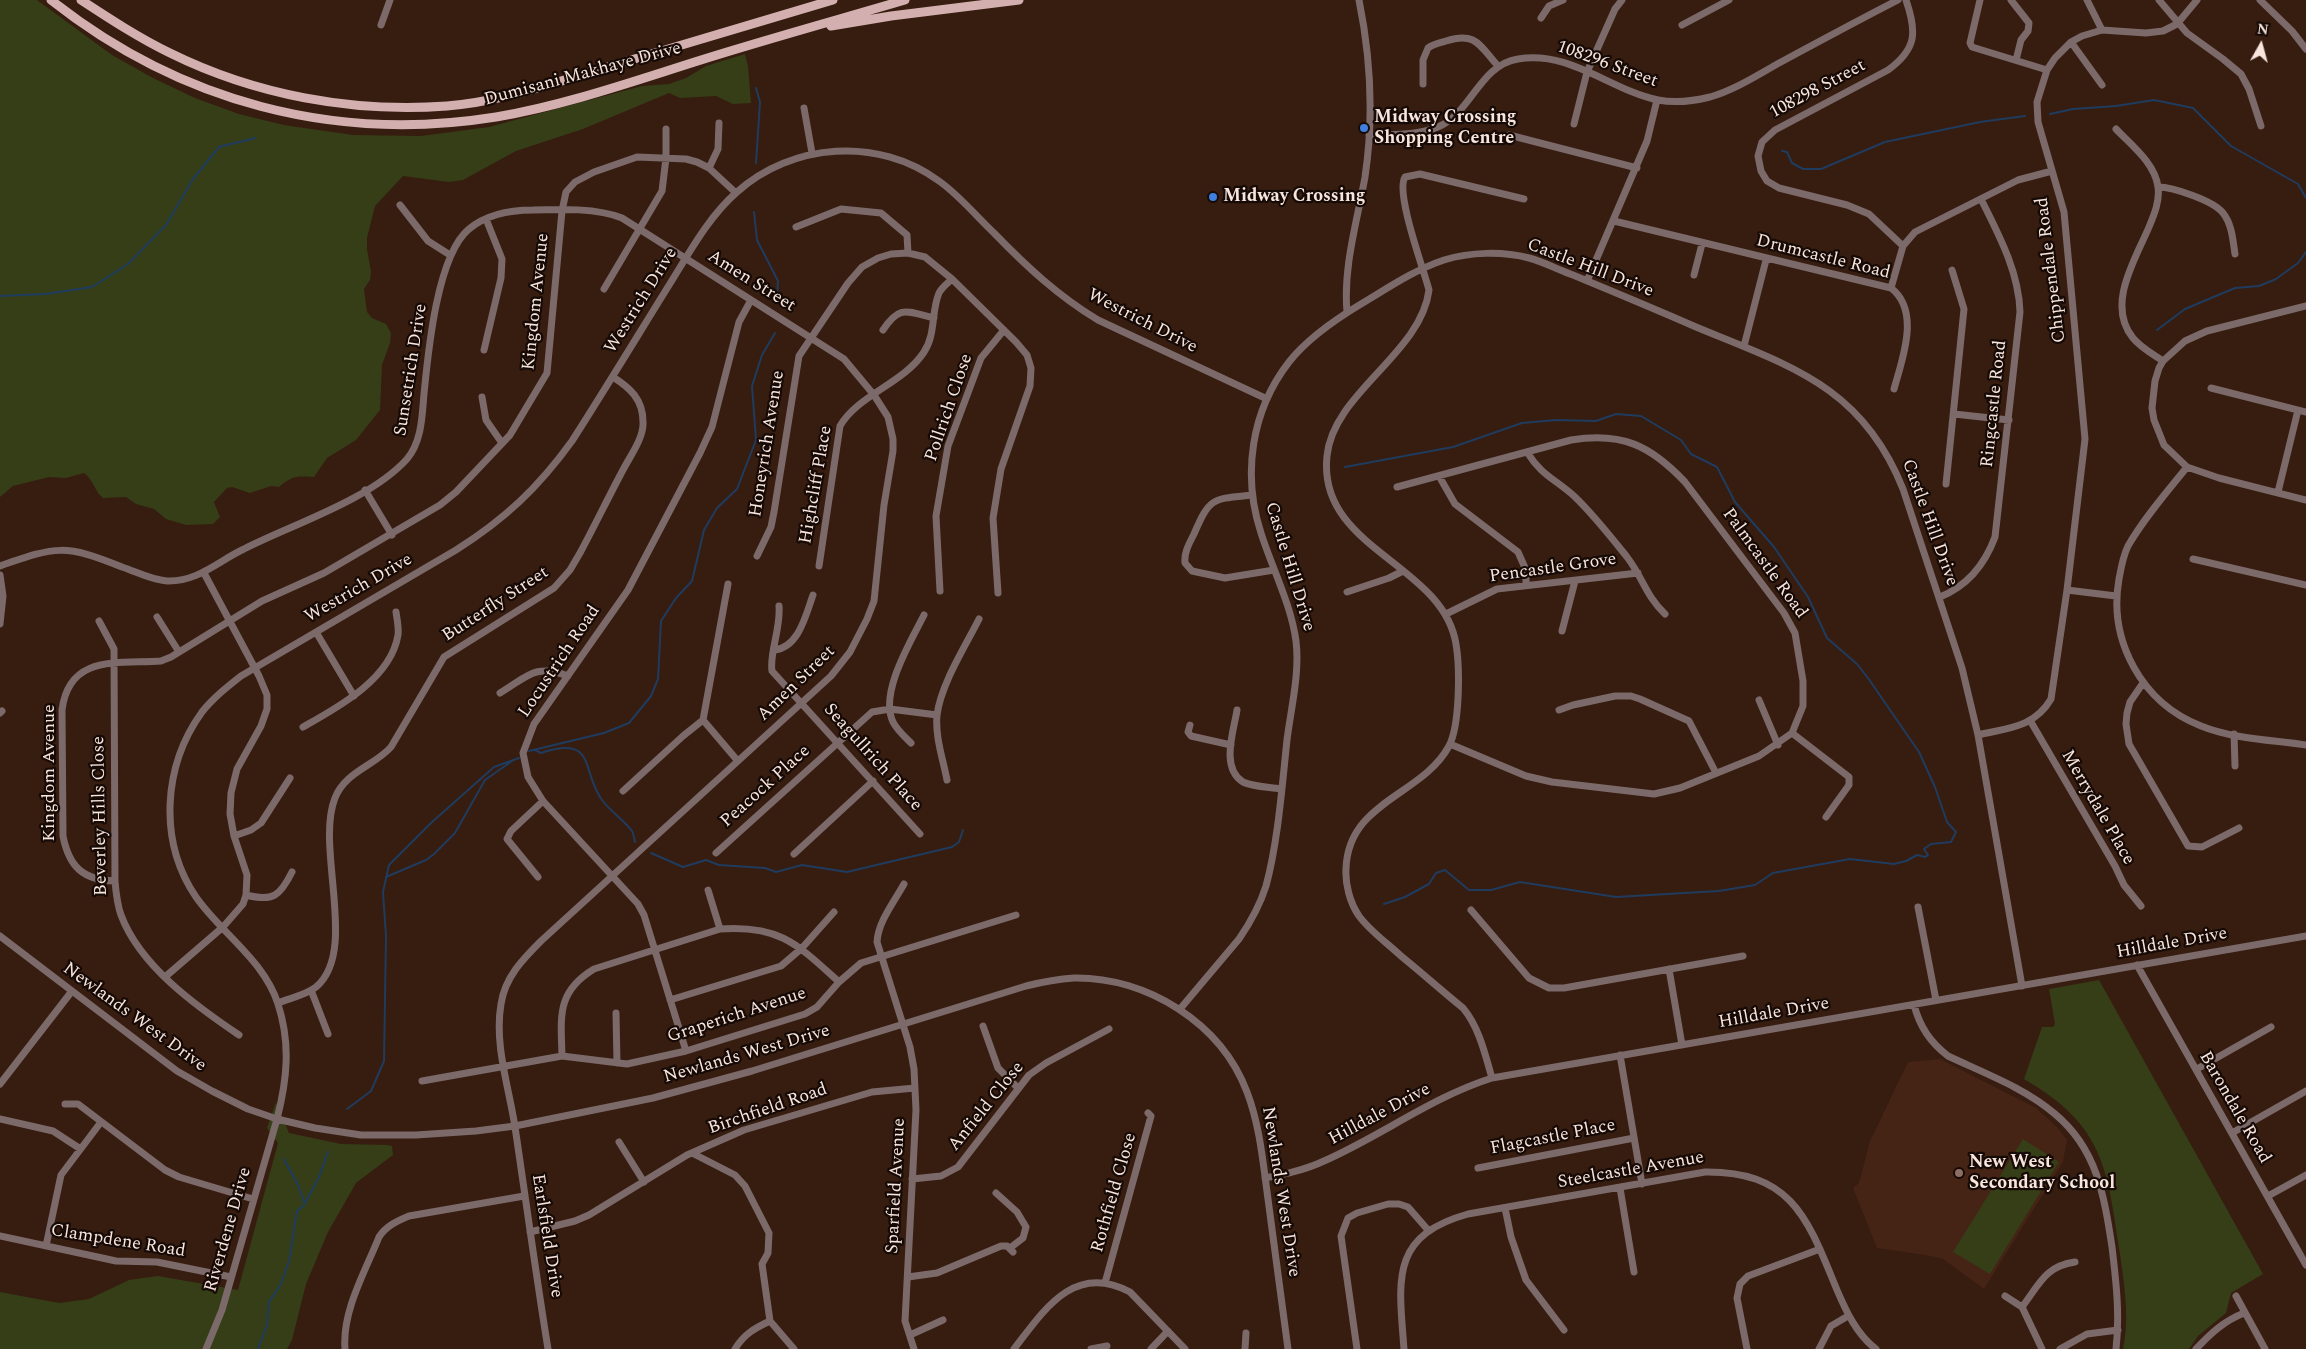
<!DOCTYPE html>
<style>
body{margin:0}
#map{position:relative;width:2306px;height:1349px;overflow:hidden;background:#371c10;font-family:Spectral,serif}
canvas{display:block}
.north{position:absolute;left:2236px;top:20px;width:50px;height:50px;-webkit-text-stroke:4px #160a06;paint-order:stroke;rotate:7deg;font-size:14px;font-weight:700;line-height:20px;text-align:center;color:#f8e5dd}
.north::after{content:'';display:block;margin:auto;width:18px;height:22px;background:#f8e5dd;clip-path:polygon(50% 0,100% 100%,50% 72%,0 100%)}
</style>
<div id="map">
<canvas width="2306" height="1349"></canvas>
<div class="north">N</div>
</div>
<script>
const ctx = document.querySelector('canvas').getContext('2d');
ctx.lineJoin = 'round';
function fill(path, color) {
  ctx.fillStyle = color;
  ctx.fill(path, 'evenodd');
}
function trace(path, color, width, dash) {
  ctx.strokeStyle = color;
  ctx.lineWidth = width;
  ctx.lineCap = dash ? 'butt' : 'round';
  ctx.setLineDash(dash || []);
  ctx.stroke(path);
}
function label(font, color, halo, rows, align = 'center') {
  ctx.font = font + ' Spectral,serif';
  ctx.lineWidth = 4.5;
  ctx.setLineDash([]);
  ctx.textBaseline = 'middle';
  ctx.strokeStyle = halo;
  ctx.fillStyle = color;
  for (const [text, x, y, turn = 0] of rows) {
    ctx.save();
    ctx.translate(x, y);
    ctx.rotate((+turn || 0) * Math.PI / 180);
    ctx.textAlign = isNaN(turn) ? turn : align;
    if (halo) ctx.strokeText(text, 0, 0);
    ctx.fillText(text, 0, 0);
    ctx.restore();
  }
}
const built = new Path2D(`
 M1940,1059L2036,1108L2057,1127L2067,1140L2063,1162L1984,1289L1943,1259L1931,1256L1877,1248L1853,1188L1859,1183L1870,1141L1908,1062Z`);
const green = new Path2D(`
 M0,0H37L112,55L153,78L195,98L239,114L284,125L353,135L421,136L489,127L642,86L669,84L686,78L706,66L745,54L748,66L751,103L733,104L716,96L680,98L669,93L583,129L516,151L463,180L449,182L403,176L375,206L367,238V249L371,272L370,280L364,289L367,312L372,318L386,324L391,333L390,343L382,365L380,410L356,440L327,458L314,477C297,476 293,475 279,487L271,486L250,493L232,487L227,488L214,502L220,517L213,524L186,525L166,519L154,509L136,504L126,497L103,498C94,491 94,480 84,473L66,478L49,477L13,486L0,497Z
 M2099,980L2263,1274L2231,1293L2226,1313L2198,1336L2189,1349H2123C2130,1319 2124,1284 2120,1254C2107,1169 2105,1126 2024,1079L2042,1027H2053L2055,1024L2049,989Z
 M276,1102L289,1133L341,1144L387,1145L392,1146L393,1155L356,1183L328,1232L306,1284L292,1340L287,1349H0V1292L59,1303L89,1299L129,1280L158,1276L238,1290L278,1143L267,1128Z
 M2023,1139L2059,1162L1990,1274L1953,1252Z`);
const stream = new Path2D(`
 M2050,114L2073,109L2116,106L2154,100L2193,108L2231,146L2298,184L2306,198
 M1782,151L1787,152L1792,163L1803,169H1821L1885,142L1980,122L2025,116
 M756,163L760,102L756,88
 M754,212L757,240L778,281L777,296
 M0,296L45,294L92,287L128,264L166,225L193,179L219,147L255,138
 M2157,330L2185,309L2235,288L2259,286L2276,279L2298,263L2306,252
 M1345,467L1453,447L1522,423L1556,420L1596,421L1616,414L1641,416L1681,440L1691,454L1717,467L1735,502L1774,547L1808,597L1827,638L1857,664L1868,678L1919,752L1935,787L1947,822L1956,832L1951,842L1931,844L1924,849L1928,855L1925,857L1917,855L1906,861L1894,864L1850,859L1773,873L1755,885L1719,891L1616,897L1520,882L1491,890H1469L1445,870L1436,873L1429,884L1405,897L1384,904
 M535,750L541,753C597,734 581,772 602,800C610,811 626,822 632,831C634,834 634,839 635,842
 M529,751L604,733L629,723L651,696L658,679L661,621L676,598L692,581L704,530L717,508L737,489L756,440L752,386L762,355L775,333
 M651,853L683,867L706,860L719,865L765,868L776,872L802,865L847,872L952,847L959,842L963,830
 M386,877L426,860L434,854L455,833L485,780L512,761
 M347,1109L371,1091L384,1061L386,936L383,892L389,865L432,822L494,767L519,758
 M284,1159L298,1185L304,1202
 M258,1349L267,1325L269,1302L281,1284L289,1261L297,1211L304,1205L319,1177L328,1152`);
const minor = new Path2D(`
 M1980,0L1970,43L1972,47L2047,70
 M2011,0L2029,23L2028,31L2021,40L2016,60
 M2087,0L2102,30
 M2159,0L2187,33L2223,59L2241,74L2249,89L2261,126
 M2260,0L2292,31L2306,49
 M1541,18L1549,6L1563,0
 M381,25L390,0
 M1682,25L1729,0
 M2071,42L2102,85
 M1423,84V60L1428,48C1433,44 1440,43 1446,41C1476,31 1480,46 1498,66
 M804,108L812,153
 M1574,124L1587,72L1615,9L1622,0
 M2116,129C2131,145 2155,163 2158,187C2160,201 2154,215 2149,227C2135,260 2106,305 2133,338C2141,348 2153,354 2163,361
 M1369,135C1393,134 1419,136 1440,126C1472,111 1480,65 1518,59C1570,50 1610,90 1658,100C1674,103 1694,101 1710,97C1735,90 1759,74 1781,62C1820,41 1859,20 1898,0
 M1509,135L1637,168
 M709,168L718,149L719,123
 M2158,187C2173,187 2214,201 2223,213C2232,224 2233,241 2235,254
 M400,205L428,241L450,255
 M1614,221L1891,288C1921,311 1902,360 1894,389
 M796,227L841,209L881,213L907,235L908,253
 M1903,246L1869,214L1847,205L1779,188L1767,181L1761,171L1758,156L1762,142L1775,130L1888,70C1917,49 1917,32 1906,0
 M1694,275L1702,244
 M1587,281L1647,141L1657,100
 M1891,288L1903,246L1915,232L2018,180L2052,171
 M604,289L662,191L666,158V129
 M2306,306L2207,331L2185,341L2163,361L2159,368L2155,381L2152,408L2154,420L2164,445L2187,467L2219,478L2306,500
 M1347,312C1343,267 1357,222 1365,177C1374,117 1371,59 1359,0
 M883,330C900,304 907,312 934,318
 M1744,346L1766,260
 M484,350L501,278L502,259L486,219
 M2211,388L2306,412
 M482,397L486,420L502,443
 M1954,414L2009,420
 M1527,452C1541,475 1555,479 1574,496C1593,514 1611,537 1627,557C1643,578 1646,596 1665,614
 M2187,467C2167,492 2144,518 2128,546C2123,556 2121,568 2119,579C2108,641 2142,703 2201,726C2233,739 2272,740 2306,745
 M1439,476L1455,504L1518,552L1526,570V585
 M1946,484L1964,309L1952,270
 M1397,487L1571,440C1622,432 1650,445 1685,482L1784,613L1795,633L1803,681V706L1792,733L1759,756L1680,788L1654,794L1552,782L1526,776L1450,744
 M365,490L392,535
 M2278,492L2298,410
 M1252,495C1212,499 1210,497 1194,534C1189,544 1184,552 1185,563L1192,571L1225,578L1274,570
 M757,556L771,527L774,512L799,356L848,283L862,267L878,258L891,254L908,253L925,257L952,279L1016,342L1027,355L1031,368L1030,386L1001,469L993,518L998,593
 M2193,559L2306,585
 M0,566C57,546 65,544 122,567C137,572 151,580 167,581C198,582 218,561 244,549C293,524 370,500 407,459C422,441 422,416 424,394C428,353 437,255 469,229C487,214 511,210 533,210C559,209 598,208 622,218L844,359L874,395L888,417L893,439V451L884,505L874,601L867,619L850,652L831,676L541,941C523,959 505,977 501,1004C494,1045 509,1087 515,1127C526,1201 536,1275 548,1349
 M819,566L840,426C858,395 904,383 924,352C936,334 931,312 939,293C942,287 948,283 952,279
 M0,575L3,596L0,624
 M728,584L703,720L737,760
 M2067,590L2116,596
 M940,591L936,516L948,446L981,358L1004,330
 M1347,592L1389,578L1403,571
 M1940,597C1967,586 1985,564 1995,537L2020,312C2019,272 1998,233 1981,199
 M779,606C781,628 769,654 772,671L920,834
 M1446,614L1497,589L1638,573
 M157,617L179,652
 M99,621L114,649L115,881C116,893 117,904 121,915C140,966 196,1006 239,1035
 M1562,631L1575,581
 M316,632L354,696
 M774,650C799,648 806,614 813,595
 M2143,683L2130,702L2127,713L2126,724L2129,744L2188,846L2202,847L2239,828
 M500,693C527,677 535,663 568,676
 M1759,700L1778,745
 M1237,710C1234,730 1220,768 1243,782C1253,787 1270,787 1281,789
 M1559,710L1573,705L1615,696H1631L1640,699L1689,721L1716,773
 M0,713L2,711
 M2031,722L2115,866L2124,885L2141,906
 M1190,725L1188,732L1191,736L1231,745
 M303,727C337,708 391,679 398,635C399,628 397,619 396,612
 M1792,733L1849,777V785L1826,817
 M2234,734L2235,766
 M1978,735C2007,728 2034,728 2051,699L2067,590L2085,439L2064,212L2038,122L2037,102L2047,70L2055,58L2071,42L2082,36L2102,30L2146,33L2163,31L2177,24L2197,0
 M911,743C905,737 897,730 893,722C879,693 911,641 924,615
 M947,780C943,759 935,737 937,715C941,684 965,647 979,619
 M623,791L683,736L703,720
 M234,836L251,830L261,823L290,778
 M716,853L872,712L890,709L937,715
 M794,854L873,781
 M538,877L507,839L511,831L543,801
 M115,881C83,880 69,867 63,836L62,710C69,654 118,664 161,661L171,657L262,601L324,573L440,505L456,492L510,435L547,373L562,211L566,192L575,182L594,172L637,157L686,159L697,162L709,168L736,193
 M904,884C894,902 878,922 877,942L910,1047L914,1069L916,1110L905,1321L914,1349
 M708,890L720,929
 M246,895C273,902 280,896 292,872
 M1918,907L1936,1000
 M1471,910L1529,978L1549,988H1564L1743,956
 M0,936L177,1071L212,1091L248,1109L277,1119L315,1128L361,1135H416L476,1131L515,1126L653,1098L752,1071L1026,986C1042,982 1058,979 1074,978C1147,977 1221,1023 1247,1092C1260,1126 1263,1163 1268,1199C1275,1249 1281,1299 1288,1349
 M2137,965L2306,1265
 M1669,969L1682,1045
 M165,977L223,927L243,904L246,895L247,875L234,836L230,814L231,793L237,769L261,726L267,709V695L259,676L204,573
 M311,990L328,1034
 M670,1000L781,966L802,948L834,912
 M278,1003C290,998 306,995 316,987C359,951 315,848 335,798C345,772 374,766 391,747L444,657L554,588L570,570L580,553C595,525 609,496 624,468C631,455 644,437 643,422C643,399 630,388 613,377
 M1914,1005C1920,1027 1930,1042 1948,1056C1984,1073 2025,1088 2055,1114C2097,1149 2104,1195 2112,1247C2116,1281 2120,1314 2116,1349
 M1180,1009L1239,939C1250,923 1260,905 1266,886C1278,842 1282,786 1287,740C1291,708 1300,673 1296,641C1291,604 1272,568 1261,533C1242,475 1251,411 1289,362C1307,339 1336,319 1361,304C1388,288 1414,270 1444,260C1470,252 1502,251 1529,258C1544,262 1559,270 1573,275C1614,292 1655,309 1696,327C1790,366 1862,386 1903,489L1962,668L1978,735L2022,986
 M616,1013L617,1063
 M983,1026L998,1068L1018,1088
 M686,1051L644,915L638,904L543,801L528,777L523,753L534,724L628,590L700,453L712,427L739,322L751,300
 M1620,1055L1642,1184
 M562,1056C561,1017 556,992 594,969L720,929C780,925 797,944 839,982
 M2197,1069L2271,1027
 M1492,1078C1485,1054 1479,1027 1463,1008C1442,991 1422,973 1401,956C1387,943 1370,931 1359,916C1350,903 1345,884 1346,869C1348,801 1422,796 1449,746C1460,725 1460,668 1456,644C1443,563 1317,549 1327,456C1333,393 1421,354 1429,290C1424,270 1395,193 1405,177L1420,174L1524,199
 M422,1081L562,1056L627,1064L686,1051L805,1014L817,1007L839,982L861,963L1016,915
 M0,1084L72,991
 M65,1104H78L165,1170L179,1177L253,1199
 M0,1119L53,1131L79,1148
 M2232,1133L2306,1091
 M619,1142L644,1182
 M692,1153L735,1175L745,1186L769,1233L768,1253L762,1264L770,1321L794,1349
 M1478,1168L1634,1138
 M1265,1178C1285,1174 1305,1170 1324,1161C1381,1136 1432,1097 1492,1078L2306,936
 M912,1179L941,1176L958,1167L1029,1075L1046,1063L1109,1029
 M1620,1188L1634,1272
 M996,1193L1017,1212L1026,1227L1023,1238L1010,1248
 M2268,1196L2306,1175
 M1505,1208L1511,1237L1526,1280L1564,1330
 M530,1232L575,1221L589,1215L687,1155L744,1130L872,1092L915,1088
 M0,1236L116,1261L157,1262L231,1277
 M46,1246L61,1175L101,1122
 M908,1277L937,1273L1001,1246H1007L1013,1252
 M1105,1283L1151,1116L1148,1113
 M2005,1296L2022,1307L2042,1349
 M2236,1296L2265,1349
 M2022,1307C2039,1285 2045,1266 2075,1262
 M910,1335L943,1320
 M206,1349L222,1310L277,1119C287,1080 291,1044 278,1004C264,960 221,933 196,897C158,841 163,766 202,712C213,698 227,687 241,676L456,550C505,519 538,488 572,441C604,391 635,340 666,290C687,257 707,218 737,192C792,143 878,136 939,181C959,195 976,216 994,233C1026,266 1058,296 1098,320L1267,399
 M345,1349C342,1311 365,1272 379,1237C386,1226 397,1221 409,1216L524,1196
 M735,1349C744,1334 755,1328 770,1321
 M1014,1349C1044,1310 1074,1262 1130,1292L1185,1349
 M1091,1349L1107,1346
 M1151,1349L1168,1331
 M1245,1349L1246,1333
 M1357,1349L1341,1236L1348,1218L1357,1213L1388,1204H1399L1408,1207L1428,1230
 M1404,1349C1399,1281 1389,1236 1468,1214L1705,1172C1793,1171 1808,1220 1837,1290C1846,1311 1857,1335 1876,1349
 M1747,1349L1737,1298L1740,1284L1748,1276L1820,1249
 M1819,1349L1831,1326L1848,1316
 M2060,1349L2087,1334L2118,1330
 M2196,1349C2211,1333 2224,1321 2244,1313`);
const major = new Path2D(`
 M51,0C180,102 334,143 496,117C566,105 634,81 701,60C768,39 837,20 905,0
 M81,0C110,19 139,38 170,53C255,95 352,113 447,106C500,102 550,84 601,69C678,46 756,23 833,0
 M831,26L891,16L1019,0`);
const markers = [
 [1364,128,5,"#3f7fe0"],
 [1213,197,5,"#3f7fe0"],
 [1959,1173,5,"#8d6e63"]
];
const streetNames = [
 ["108296 Street",1607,65,20],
 ["Dumisani Makhaye Drive",583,75,-15],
 ["108298 Street",1818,90,-28],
 ["Drumcastle Road",1823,258,14],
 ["Castle Hill Drive",1590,269,21],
 ["Chippendale Road",2052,270,-97],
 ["Amen Street",751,282,32],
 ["Westrich Drive",642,301,-58],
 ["Kingdom Avenue",537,302,-84],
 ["Westrich Drive",1142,322,27],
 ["Sunsetrich Drive",412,370,-81],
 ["Ringcastle Road",1995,404,-84],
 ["Pollrich Close",950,408,-71],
 ["Honeyrich Avenue",768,444,-81],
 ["Highcliff Place",817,485,-80],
 ["Castle Hill Drive",1929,523,70],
 ["Palmcastle Road",1764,564,54],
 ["Castle Hill Drive",1289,567,73],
 ["Pencastle Grove",1553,569,-8],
 ["Westrich Drive",359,589,-30],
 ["Butterfly Street",496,605,-33],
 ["Locustrich Road",560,662,-56],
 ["Amen Street",797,684,-44],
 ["Seagullrich Place",872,758,48],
 ["Kingdom Avenue",50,773,-90],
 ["Peacock Place",766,787,-42],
 ["Merrydale Place",2097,808,60],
 ["Beverley Hills Close",101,816,-91],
 ["Hilldale Drive",2172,944,-10],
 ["Hilldale Drive",1774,1014,-10],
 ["Graperich Avenue",737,1016,-18],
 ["Newlands West Drive",134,1018,36],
 ["Newlands West Drive",747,1055,-16],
 ["Anfield Close",987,1107,-51],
 ["Barondale Road",2234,1108,60],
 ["Birchfield Road",768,1110,-19],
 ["Hilldale Drive",1380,1115,-28],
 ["Flagcastle Place",1553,1138,-11],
 ["Steelcastle Avenue",1631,1171,-10],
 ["Sparfield Avenue",897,1186,-87],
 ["Newlands West Drive",1280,1192,81],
 ["Rothfield Close",1115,1193,-74],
 ["Riverdene Drive",229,1230,-74],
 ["Earlsfield Drive",546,1236,81],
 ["Clampdene Road",118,1242,9]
];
const poiNames = [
 ["Midway Crossing",1374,118],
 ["Shopping Centre",1374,139],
 ["Midway Crossing",1223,197],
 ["New West",1969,1163],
 ["Secondary School",1969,1184]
];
fill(built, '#452315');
fill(green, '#353e16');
trace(stream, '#1f3c5e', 2);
trace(minor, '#7b6a69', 7);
trace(major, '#d3b0af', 9);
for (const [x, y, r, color] of markers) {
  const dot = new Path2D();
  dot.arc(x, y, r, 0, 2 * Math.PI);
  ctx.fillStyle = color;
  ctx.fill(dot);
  trace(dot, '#160a06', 2);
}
label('18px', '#f8e5dd', '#160a06', streetNames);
label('bold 18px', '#f8e5dd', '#160a06', poiNames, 'left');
</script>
